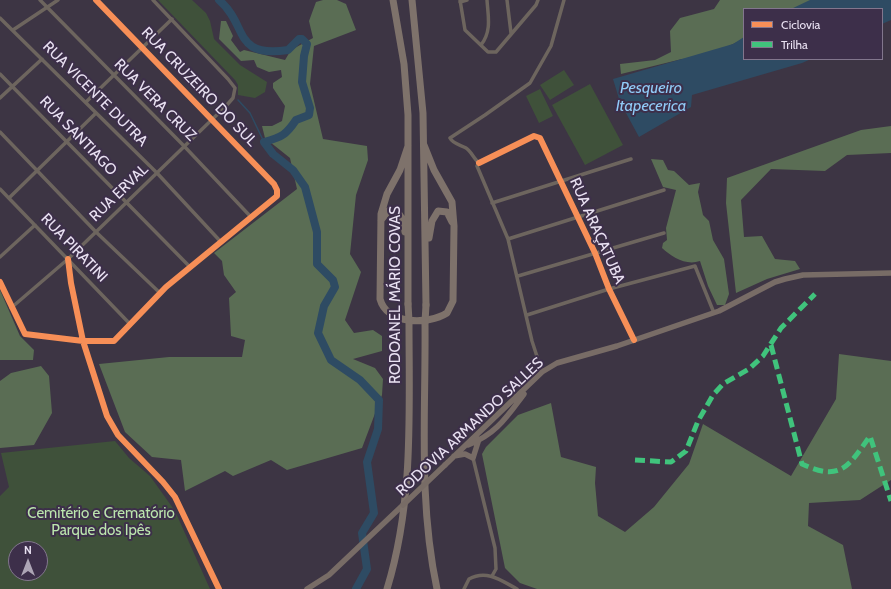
<!DOCTYPE html>
<meta charset="utf-8">
<style>
body{margin:0}
#map{position:relative;width:891px;height:589px;overflow:hidden;background:#3d3544;font-family:Cabin,sans-serif}
canvas{display:block}
.legend{position:absolute;left:743px;top:8px;width:140px;height:52px;box-sizing:border-box;background:#3d2f4a;border:1px solid #82768d;margin:0;padding:5px 7px;list-style:none;font-size:12px;color:#e9e1f2}
.legend li{display:flex;align-items:center;gap:8px;height:20px}
.legend b{width:20px;border:1px solid #82768d}
.north{position:absolute;left:8px;top:541px;width:40px;height:40px;box-sizing:border-box;background:#3d2f4a;border:1px solid #82768d;border-radius:50%;rotate:0deg;font-size:11px;font-weight:700;line-height:16px;text-align:center;color:#e9e1f2}
.north::after{content:'';display:block;margin:auto;width:14px;height:18px;background:#ada5b5;clip-path:polygon(50% 0,100% 100%,50% 72%,0 100%)}
</style>
<div id="map">
<canvas width="891" height="589"></canvas>
<ul class="legend">
<li><b style="height:5px;background:#f78f57"></b>Ciclovia</li>
<li><b style="height:5px;background:#40c37c"></b>Trilha</li>
</ul>
<div class="north">N</div>
</div>
<script>
const ctx = document.querySelector('canvas').getContext('2d');
ctx.lineJoin = 'round';
function fill(path, color) {
  ctx.fillStyle = color;
  ctx.fill(path, 'evenodd');
}
function trace(path, color, width, dash) {
  ctx.strokeStyle = color;
  ctx.lineWidth = width;
  ctx.lineCap = dash ? 'butt' : 'round';
  ctx.setLineDash(dash || []);
  ctx.stroke(path);
}
function label(font, color, halo, rows, align = 'center') {
  ctx.font = font + ' Cabin,sans-serif';
  ctx.lineWidth = 4;
  ctx.setLineDash([]);
  ctx.textBaseline = 'middle';
  ctx.strokeStyle = halo;
  ctx.fillStyle = color;
  for (const [text, x, y, turn = 0] of rows) {
    ctx.save();
    ctx.translate(x, y);
    ctx.rotate((+turn || 0) * Math.PI / 180);
    ctx.textAlign = isNaN(turn) ? turn : align;
    if (halo) ctx.strokeText(text, 0, 0);
    ctx.fillText(text, 0, 0);
    ctx.restore();
  }
}
const green = new Path2D(`
 M158,0H192L206,13L210,21L214,39L240,65L267,82L265,92L255,98L238,95V85L235,80Z
 M564,70L574,85L550,100L540,85Z
 M590,84L623,145L585,165L552,105Z
 M540,89L553,116L539,123L526,96Z
 M115,441L129,458L150,476L175,511L210,589H0V496L9,487L1,453ZM16,549H40V573H16Z`);
const forest = new Path2D(`
 M323,0H337L346,4L356,30L314,46L310,84L323,139L367,146L368,160L356,195L350,254L361,272L345,320L354,333L373,330L382,336V351L353,359L375,368L383,379L382,395L362,448L287,470L271,460L233,476L225,471L185,491L181,460L152,457L125,432L99,364L169,357H242L245,340L231,336L229,298L236,292L224,275L222,261L214,253L297,189L290,158L265,138L262,126H272L282,121L285,106L273,88V83L282,77L281,70L269,72L257,67L254,60L241,61L219,39L221,21H226L233,36L231,40L240,52L244,50L285,60L291,50L313,38L309,21L316,2Z
 M720,0H825L806,9H744V39L702,58L682,59L621,74L620,64L655,60L671,52L670,31L680,18L714,9Z
 M891,126V153L847,155L825,171L771,169L741,200L744,237L762,236L775,259L795,261L800,269L767,279L736,293L726,203L727,178L861,130Z
 M651,159L663,160L668,170L674,171L689,185L700,183L698,192L703,215L709,221L713,240L724,259L729,294L725,305H717L708,286L700,261C686,266 672,257 662,248L663,243L667,240L666,228L676,190L663,187Z
 M0,290L20,336L34,350L33,360H0Z
 M839,354L891,361V480L860,500L809,503L808,526L843,545L852,589H537L520,583L505,568L482,454L486,447L518,415L551,403L561,457L596,467L595,483L598,516L625,532L654,507L689,464L703,424L791,476L836,399Z
 M41,366L49,376L52,413L34,445L0,448V381L11,373Z`);
const water = new Path2D(`
 M810,0H891V20L882,24V9H791Z
 M744,37V59H811L802,63L692,95L691,107L639,137L620,102L613,79L733,44Z`);
const stream = new Path2D(`
 M238,100L250,113L264,142`);
const river = new Path2D(`
 M219,0C249,26 232,58 288,50L299,39H302L307,44L304,56L302,82L310,108L309,115L296,120C286,135 282,137 264,142L273,154L293,170L305,187L317,232V264L333,280L335,287L324,306L318,333L331,360L360,380L379,400L378,429L367,462L374,513L362,533L367,569L356,589`);
const street = new Path2D(`
 M40,0L184,146L251,217
 M460,0L465,30L488,52H496L536,5L538,0
 M507,0L511,33
 M460,2L467,0
 M0,18L157,173L221,242
 M13,30L58,0
 M481,45C492,31 488,16 487,0
 M0,74L190,267
 M0,98L42,59
 M86,102L172,19
 M0,132L96,232L160,293
 M479,163L534,136L540,138L595,253L609,289L634,340
 M479,163C474,159 471,151 466,148C461,145 453,144 450,138L485,115L530,83L551,46L564,0
 M479,163L477,166L508,239L532,341L542,372
 M0,189L130,324
 M9,198L96,113
 M492,203L631,159
 M508,239L664,190
 M0,257L35,225
 M68,259L71,283L83,341L107,416L118,435L163,482L175,497L219,589
 M518,276L664,233
 M0,282L25,334L83,341H114L166,287L277,196V190L274,184L96,0
 M11,308L68,259L226,106L233,98L235,88L228,79L153,0
 M527,315L609,289L695,266L714,313
 M473,458L495,548L496,569L492,576
 M464,589L469,579C487,569 502,581 517,589`);
const primary = new Path2D(`
 M468,445C496,434 506,418 524,394
 M454,456L465,454L473,458
 M473,458L479,439
 M445,465L542,372L557,363L617,346L719,311L775,282L785,279L803,275L891,273
 M307,589L329,575L403,505`);
const highway = new Path2D(`
 M393,0L404,64L408,115V304
 M412,0L423,113L426,305
 M408,146L400,170L387,194L381,214L380,299C387,325 428,325 447,313L453,301L454,226L452,202L434,170L424,145
 M381,220L388,211H397L403,220L405,232
 M429,238L432,221L438,211L447,212L452,222
 M425,322C426,410 418,501 437,589
 M387,589C414,501 409,412 409,321`);
const primaryBridge = new Path2D(`
 M403,505L445,465`);
const highwayBridge = new Path2D(`
 M408,304L409,321
 M425,322L426,305`);
const quiet = new Path2D(`
 M771,345L802,464C841,482 848,467 870,436L891,501
 M635,460L671,462L678,457L686,451L698,421L713,395L723,384L749,369L763,356L781,328L815,294`);
const cycleway = new Path2D(`
 M479,163L534,136L540,138L595,253L609,289L634,340
 M68,259L71,283L83,341L107,416L118,435L163,482L175,497L219,589
 M0,282L25,334L83,341H114L166,287L277,196V190L274,184L96,0`);
const streetNames = [
 ["RUA CRUZEIRO DO SUL",199,87,46],
 ["RUA VICENTE DUTRA",95,94,45],
 ["RUA VERA CRUZ",155,100,45],
 ["RUA SANTIAGO",78,136,46],
 ["RUA ERVAL",119,193,-44],
 ["RUA ARAÇATUBA",597,231,66],
 ["RUA PIRATINI",74,248,46],
 ["RODOANEL MÁRIO COVAS",396,295,-90],
 ["RODOVIA ARMANDO SALLES",470,427,-43]
];
const parkNames = [
 ["Cemitério e Crematório",101,514],
 ["Parque dos Ipês",101,531]
];
const waterNames = [
 ["Pesqueiro",651,88],
 ["Itapecerica",651,106]
];
fill(green, '#3f513a');
fill(forest, '#5a6d54');
fill(water, '#2e4b63');
trace(stream, '#2e4b63', 1.5);
trace(river, '#2e4b63', 8);
trace(street, '#6d655e', 3.5);
trace(primary, '#786c66', 5.5);
trace(highway, '#7e726b', 7);
trace(primaryBridge, '#786c66', 5.5);
trace(highwayBridge, '#7e726b', 7);
trace(quiet, '#40c37c', 5, [10, 5]);
trace(cycleway, '#f78f57', 6);
label('15px', '#e9e1f2', '#3d2f4a', streetNames);
label('15px', '#bbe5ad', '#3d2f4a', parkNames);
label('italic 16px', '#90cbf7', '#3d2f4a', waterNames);
</script>
